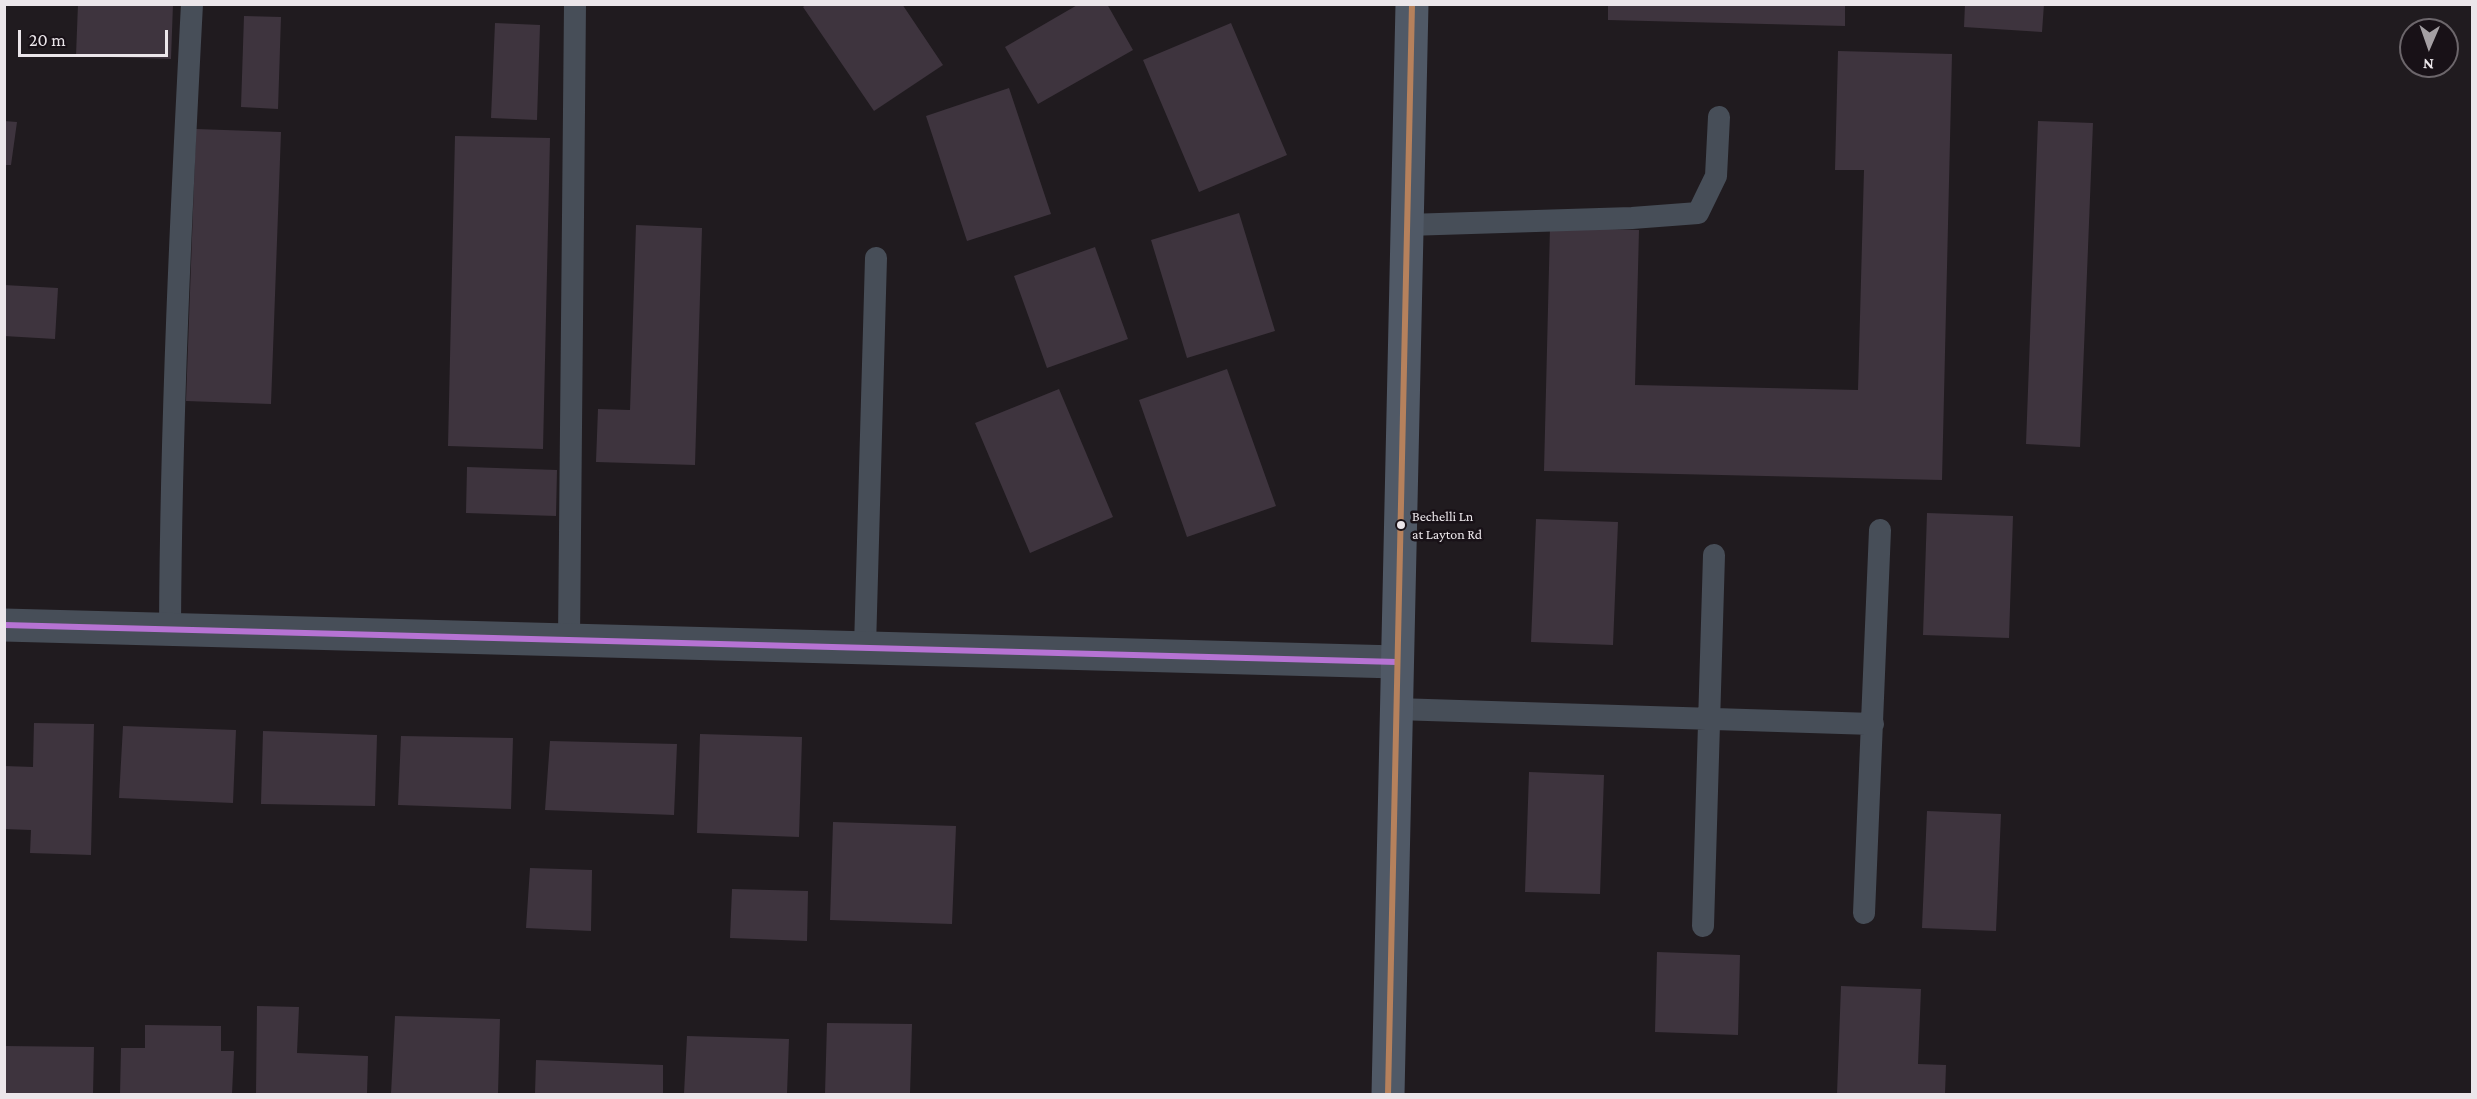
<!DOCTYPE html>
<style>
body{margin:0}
#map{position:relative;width:2477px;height:1099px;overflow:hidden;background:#201b1f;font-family:"Crimson Pro",serif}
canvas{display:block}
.frame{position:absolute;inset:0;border:6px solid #ebe6ea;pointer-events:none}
.north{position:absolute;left:2399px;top:18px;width:60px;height:60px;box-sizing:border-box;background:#181117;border:2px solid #6c666b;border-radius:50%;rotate:182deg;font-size:16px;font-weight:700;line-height:24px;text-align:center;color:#ebe6ea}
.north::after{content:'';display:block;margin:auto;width:21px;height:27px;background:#a49fa3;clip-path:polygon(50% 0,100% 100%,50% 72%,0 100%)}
.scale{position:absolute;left:18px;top:30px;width:150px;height:27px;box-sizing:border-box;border:3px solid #ebe6ea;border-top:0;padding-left:8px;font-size:18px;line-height:21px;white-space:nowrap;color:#ebe6ea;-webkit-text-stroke:4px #181117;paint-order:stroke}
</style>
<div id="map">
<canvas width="2477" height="1099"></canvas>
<div class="frame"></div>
<div class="north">N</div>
<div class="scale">20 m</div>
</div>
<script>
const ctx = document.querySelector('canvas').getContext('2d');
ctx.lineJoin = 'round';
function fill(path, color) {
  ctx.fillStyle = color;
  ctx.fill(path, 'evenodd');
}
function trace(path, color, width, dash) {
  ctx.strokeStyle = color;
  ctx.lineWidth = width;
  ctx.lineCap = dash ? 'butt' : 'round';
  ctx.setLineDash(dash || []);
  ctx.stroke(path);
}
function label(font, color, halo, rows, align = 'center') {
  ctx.font = font + ' "Crimson Pro",serif';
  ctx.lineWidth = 5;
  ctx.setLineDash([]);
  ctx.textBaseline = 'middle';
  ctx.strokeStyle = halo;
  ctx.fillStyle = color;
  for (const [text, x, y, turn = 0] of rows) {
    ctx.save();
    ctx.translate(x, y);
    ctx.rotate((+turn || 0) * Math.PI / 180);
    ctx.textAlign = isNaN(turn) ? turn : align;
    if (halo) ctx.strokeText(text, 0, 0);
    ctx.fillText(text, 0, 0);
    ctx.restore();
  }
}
const building = new Path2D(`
 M78,4H173L171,59L76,56Z
 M807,4H902L943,65L874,111L803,7Z
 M1079,4H1107L1133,50L1038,104L1005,47Z
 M1608,4H1845V26L1608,20Z
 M1965,4H2044L2042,32L1964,27Z
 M244,16L281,17L278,109L241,107Z
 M495,23L540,25L537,120L491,118Z
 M1231,23L1287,155L1199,192L1143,60Z
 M1838,51L1952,54L1942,480L1544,471L1550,227L1639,230L1635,385L1858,390L1864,170H1835Z
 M1009,88L1051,214L967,241L926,116Z
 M4,121L17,122L11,165H4Z
 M2038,121L2093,123L2080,447L2026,444Z
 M196,129L281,132L271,404L186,401Z
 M455,136L550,138L543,449L448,446Z
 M1239,213L1275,331L1187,358L1151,240Z
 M636,225L702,228L695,465L596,462L598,409L630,410Z
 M1095,247L1128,339L1047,368L1014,276Z
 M4,285L58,288L55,339L4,336Z
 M1227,369L1276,506L1187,537L1139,400Z
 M1059,389L1113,517L1030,553L975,423Z
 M467,467L557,470L556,516L466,513Z
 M1927,513L2013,516L2009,638L1923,635Z
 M1536,519L1618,522L1613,645L1531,642Z
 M34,723L94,724L91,855L30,853L31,830L4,829V766L33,767Z
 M123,726L236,730L233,803L119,798Z
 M263,731L377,735L375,806L261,804Z
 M700,734L802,737L799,837L697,833Z
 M401,736L513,738L511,809L398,805Z
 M550,741L677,744L674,815L545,810Z
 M1529,772L1604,775L1600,894L1525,892Z
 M1927,811L2001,814L1996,931L1922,928Z
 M833,822L956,826L952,924L830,920Z
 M530,868L592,870L591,931L526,928Z
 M732,889L808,891L807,941L730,938Z
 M1657,952L1740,955L1738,1035L1655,1032Z
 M1841,986L1921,989L1918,1064L1946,1065L1945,1094H1837Z
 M257,1006L299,1007L297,1053L368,1056L367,1094H256Z
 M395,1016L500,1019L498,1094H391Z
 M827,1023L912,1024L910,1094H825Z
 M145,1025L221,1026V1051H234L232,1094H120L121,1048H145Z
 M687,1036L789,1039L787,1094H684Z
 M4,1046L94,1047L93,1094H4Z
 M536,1060L663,1065V1094H535Z`);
const lane = new Path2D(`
 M1407,225L1632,218L1698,213L1716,176L1719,117
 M170,629C171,421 181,212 192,4
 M569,639L575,4
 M865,647L876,258
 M1396,709L1873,724
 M1864,913L1880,530
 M1703,926L1714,555`);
const street = new Path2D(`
 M4,625L1397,662`);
const secondary = new Path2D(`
 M1388,1094L1412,4`);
const bus1 = new Path2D(`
 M4,625L1397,662`);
const bus2 = new Path2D(`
 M1388,1094L1412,4`);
const markers = [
 [1401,525,5,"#ebe6ea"]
];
const busNames = [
 ["Bechelli Ln",1412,517],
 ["at Layton Rd",1412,535]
];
fill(building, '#3e343e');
trace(lane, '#474e58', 22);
trace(street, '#474e58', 33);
trace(secondary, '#505966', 33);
trace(bus1, '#b673d3', 6);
trace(bus2, '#b6815c', 6);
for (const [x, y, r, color] of markers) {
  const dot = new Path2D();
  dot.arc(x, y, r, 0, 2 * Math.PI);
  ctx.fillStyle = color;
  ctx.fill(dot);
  trace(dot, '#181117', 2);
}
label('14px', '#ebe6ea', '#181117', busNames, 'left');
</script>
